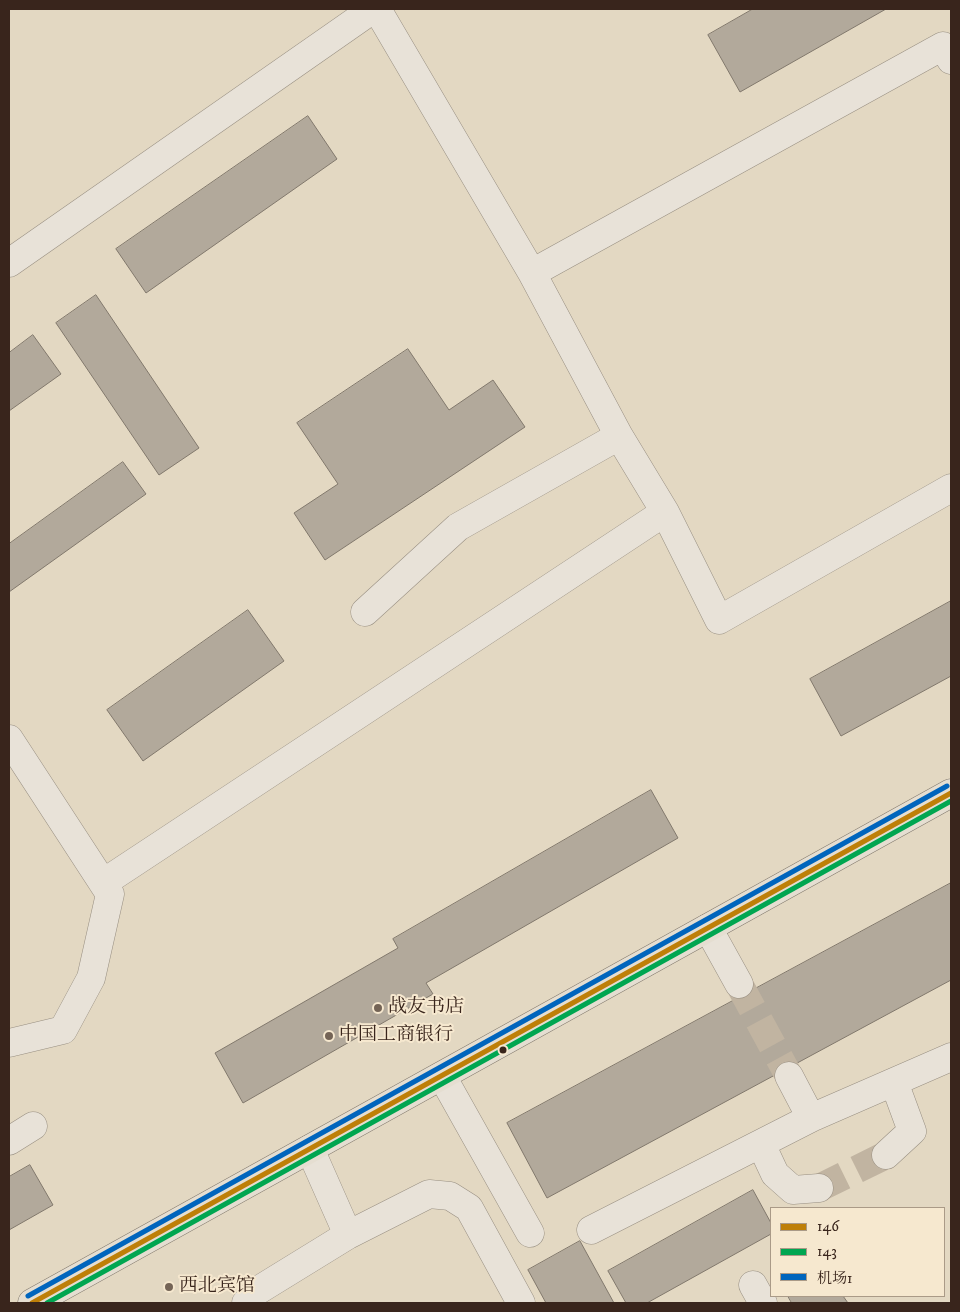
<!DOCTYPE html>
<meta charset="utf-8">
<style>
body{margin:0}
#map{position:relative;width:960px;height:1312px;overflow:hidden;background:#e3d8c2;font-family:"IM FELL DW Pica","Noto Serif SC",serif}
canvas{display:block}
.frame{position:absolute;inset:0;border:10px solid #39251c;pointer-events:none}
.legend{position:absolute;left:770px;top:1207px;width:175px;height:90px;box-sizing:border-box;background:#f6e8cf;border:1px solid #aa9a87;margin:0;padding:6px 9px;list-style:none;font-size:15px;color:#39251c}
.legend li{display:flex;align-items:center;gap:10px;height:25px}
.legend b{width:25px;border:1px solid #aa9a87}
</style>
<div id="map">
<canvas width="960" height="1312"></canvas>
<div class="frame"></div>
<ul class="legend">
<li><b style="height:6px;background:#be7f08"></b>146</li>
<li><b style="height:6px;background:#00a651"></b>143</li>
<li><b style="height:6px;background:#0065bd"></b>机场1</li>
</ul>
</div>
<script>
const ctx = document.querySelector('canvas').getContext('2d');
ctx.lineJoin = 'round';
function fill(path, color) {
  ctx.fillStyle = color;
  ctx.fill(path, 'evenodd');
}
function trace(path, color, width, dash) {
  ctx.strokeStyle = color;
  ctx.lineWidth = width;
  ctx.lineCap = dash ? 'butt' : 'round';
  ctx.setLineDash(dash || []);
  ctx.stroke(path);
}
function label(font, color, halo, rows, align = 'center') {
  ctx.font = font + ' "IM FELL DW Pica","Noto Serif SC",serif';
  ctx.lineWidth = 4;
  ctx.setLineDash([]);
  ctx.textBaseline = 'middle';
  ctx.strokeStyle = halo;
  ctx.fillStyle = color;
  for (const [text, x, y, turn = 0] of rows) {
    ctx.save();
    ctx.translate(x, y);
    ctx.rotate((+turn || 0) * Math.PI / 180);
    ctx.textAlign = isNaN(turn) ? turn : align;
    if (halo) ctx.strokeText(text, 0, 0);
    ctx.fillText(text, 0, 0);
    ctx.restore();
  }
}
const building = new Path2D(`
 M753,9H886L740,92L708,35Z
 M308,116L337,159L146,293L116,249Z
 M96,295L199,448L159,475L56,323Z
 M33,335L61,374L9,411V353Z
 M408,349L449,410L493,380L525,427L325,560L294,513L338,484L297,423Z
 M123,462L146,494L9,592V544Z
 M951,601V676L841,736L810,679Z
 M248,610L284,661L143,761L107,710Z
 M651,790L678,838L426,983L433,994L243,1103L215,1053L398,948L393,939Z
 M951,883V980L547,1198L507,1123Z
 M30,1165L53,1205L9,1230V1177Z
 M753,1190L771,1223V1234L647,1303H626L608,1271Z
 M580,1241L614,1303H546L528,1270Z
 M788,1296H843L848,1303H792Z`);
const minorTunnel = new Path2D(`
 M739,984L789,1076
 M819,1188L886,1155`);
const minor = new Path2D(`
 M9,263L373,9
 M532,273L943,46L951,60
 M665,512L719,620L951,488
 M365,612L458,527L619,436
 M9,739L110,894L91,978L63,1030L9,1043
 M103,883L665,512L619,436L532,273L377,9
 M708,928L739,984
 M442,1076L530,1233
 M789,1076L811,1118
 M9,1141L33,1126
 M761,1144L775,1174L793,1190L819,1188
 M310,1149L348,1235
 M886,1155L912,1131L894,1082
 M591,1230L811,1118L951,1057
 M753,1285L763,1303
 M246,1303L257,1291L348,1235L429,1194L450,1196L469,1208L521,1303`);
const major = new Path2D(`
 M32,1303L951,793`);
const bus1 = new Path2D(`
 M32,1303L951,793`);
const bus2 = new Path2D(`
 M47,1303L951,801`);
const bus3 = new Path2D(`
 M28,1296L947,786`);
const markers = [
 [378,1008,5,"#746456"],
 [329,1036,5,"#746456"],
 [503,1050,4.5,"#39251c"],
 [169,1287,5,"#746456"]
];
const poiNames = [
 ["战友书店",388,1008],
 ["中国工商银行",339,1036],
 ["西北宾馆",179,1287]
];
fill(building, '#b2a99b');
trace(building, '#81786c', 1);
trace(minorTunnel, '#c1b4a1', 28, [28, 14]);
trace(minor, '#988f82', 29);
trace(major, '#81786c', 29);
trace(minor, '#e8e2d8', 28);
trace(major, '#e5ded1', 28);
trace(bus1, '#be7f08', 5);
trace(bus2, '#00a651', 5);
trace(bus3, '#0065bd', 5);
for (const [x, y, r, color] of markers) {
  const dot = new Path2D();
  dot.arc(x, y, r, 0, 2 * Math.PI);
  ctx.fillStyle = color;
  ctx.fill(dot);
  trace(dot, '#f6e8cf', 2);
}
label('19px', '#39251c', '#f6e8cf', poiNames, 'left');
</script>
